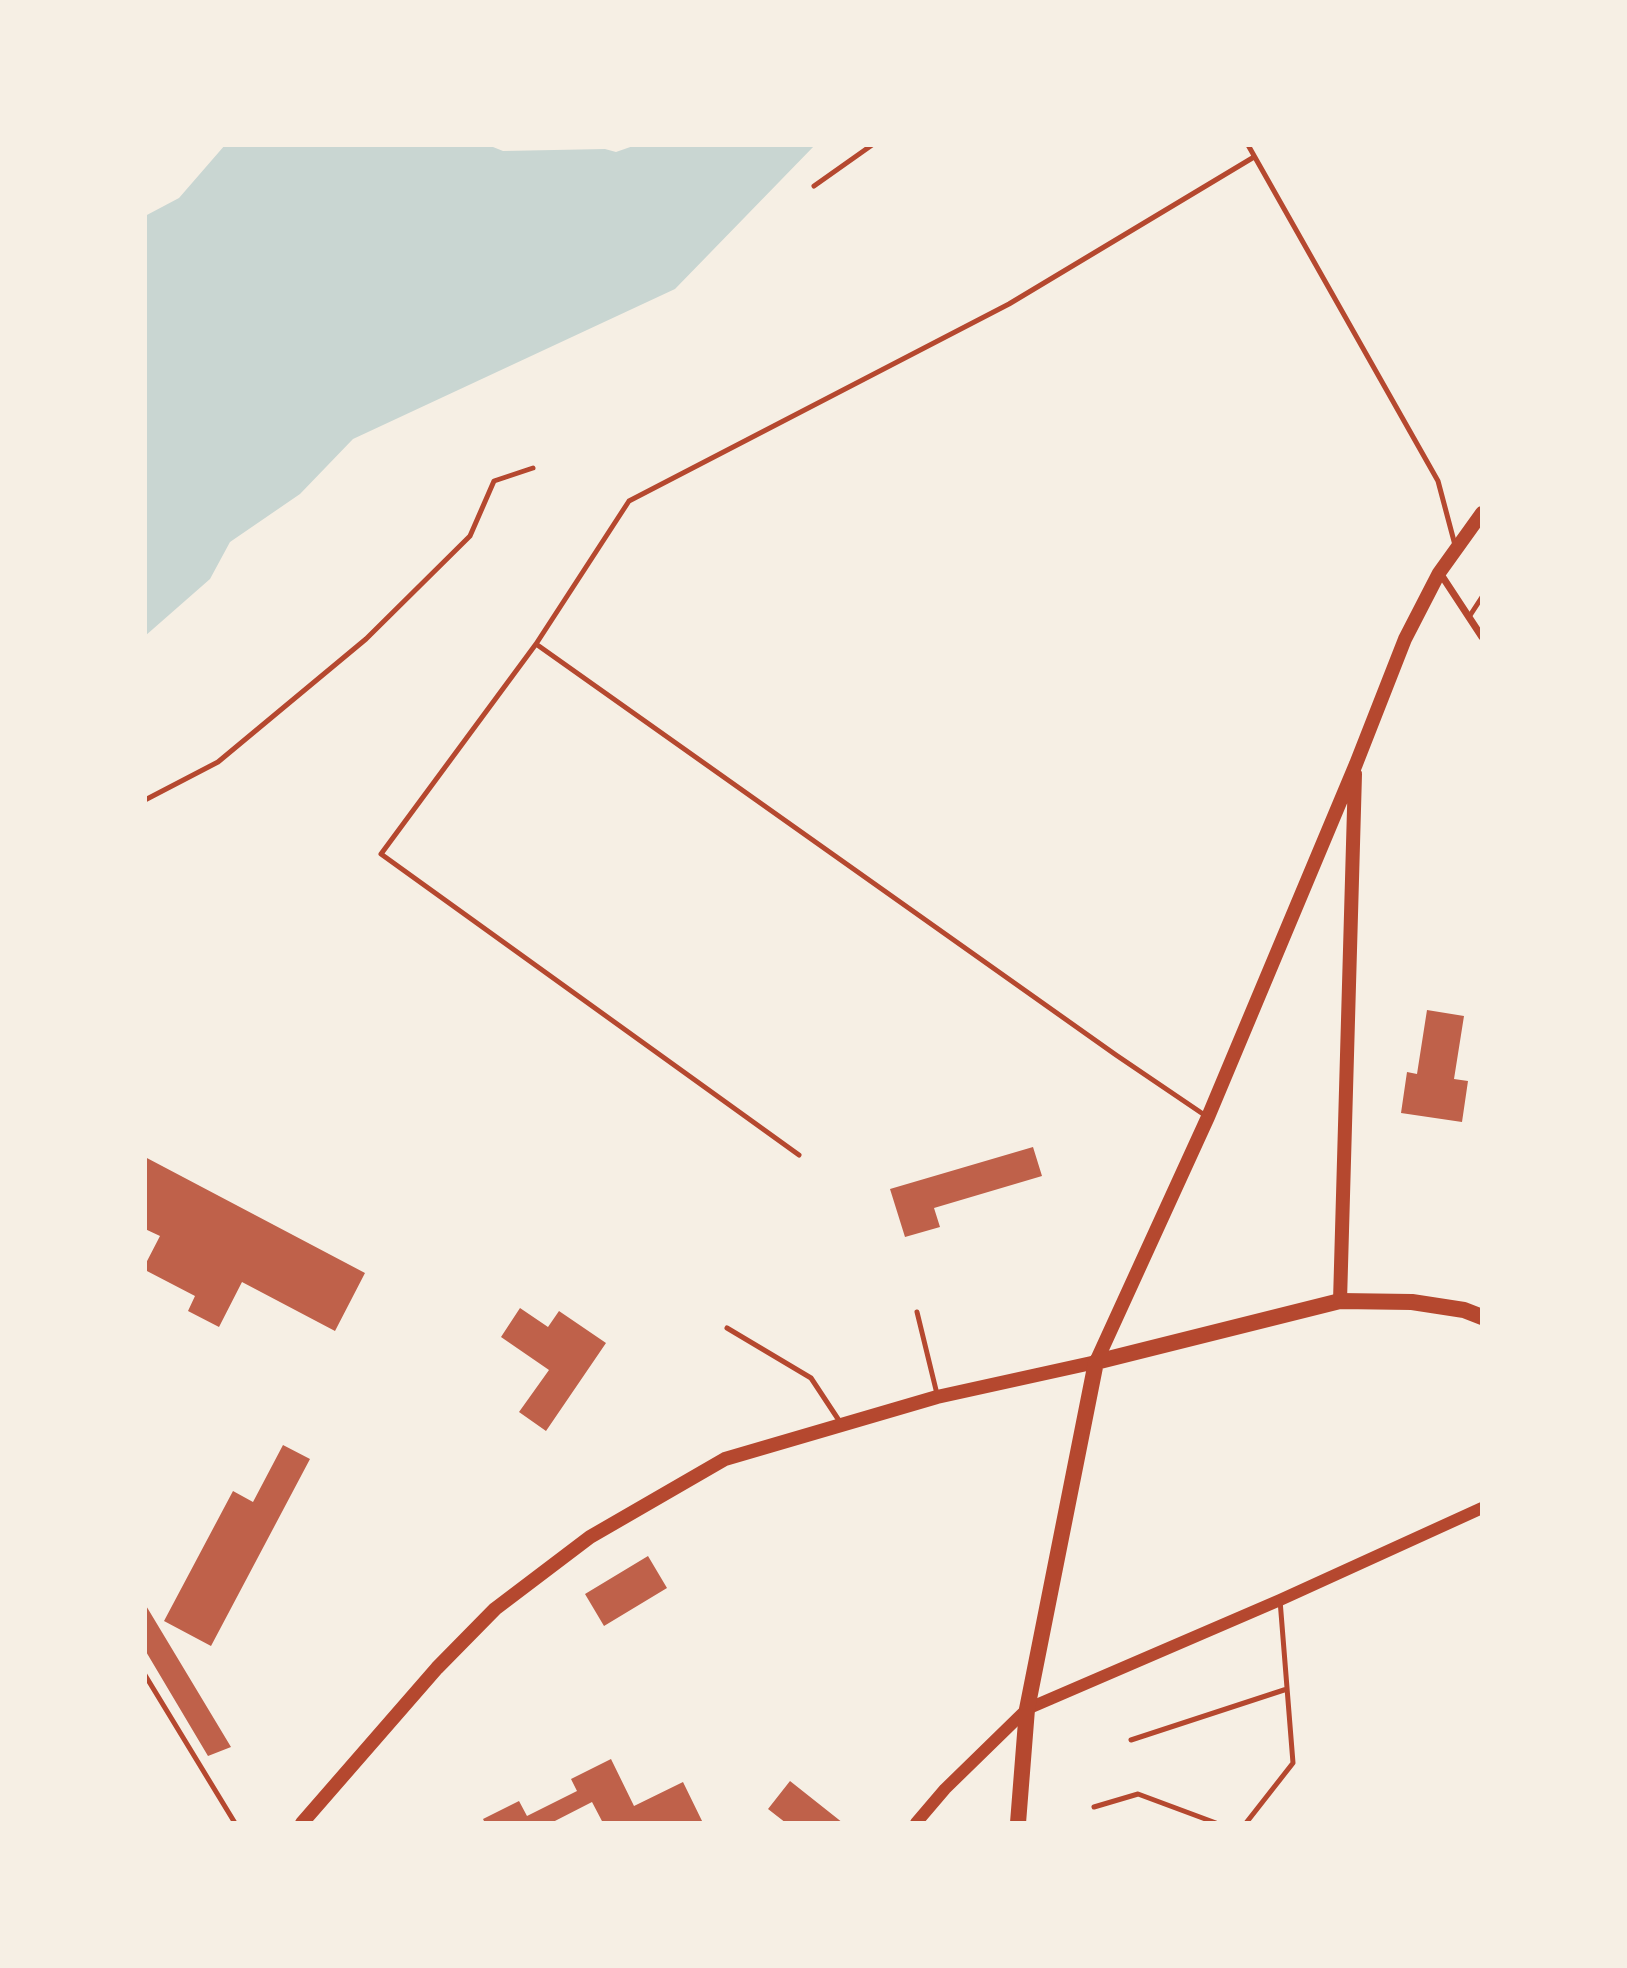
<!DOCTYPE html>
<style>
body{margin:0}
#map{position:relative;width:1627px;height:1968px;overflow:hidden;background:#f6efe4;font-family:"Sofia Sans Condensed",sans-serif}
canvas{display:block}
.frame{position:absolute;inset:0;border:147px solid #f6efe4;pointer-events:none}
</style>
<div id="map">
<canvas width="1627" height="1968"></canvas>
<div class="frame"></div>
</div>
<script>
const ctx = document.querySelector('canvas').getContext('2d');
ctx.lineJoin = 'round';
function fill(path, color) {
  ctx.fillStyle = color;
  ctx.fill(path, 'evenodd');
}
function trace(path, color, width, dash) {
  ctx.strokeStyle = color;
  ctx.lineWidth = width;
  ctx.lineCap = dash ? 'butt' : 'round';
  ctx.setLineDash(dash || []);
  ctx.stroke(path);
}
const water = new Path2D(`
 M225,145H488L503,151L605,149L616,152L636,145H815L675,289L353,439L300,494L230,542L210,579L145,636V216L179,198Z`);
const building = new Path2D(`
 M1427,1010L1464,1016L1454,1079L1468,1081L1462,1122L1401,1113L1407,1072L1417,1074Z
 M1033,1147L1042,1176L934,1208L940,1227L905,1237L890,1189Z
 M145,1157L365,1273L335,1331L242,1282L219,1327L188,1311L195,1296L145,1270V1265L160,1236L145,1229Z
 M520,1308L548,1327L559,1311L606,1343L546,1431L519,1412L549,1370L501,1337Z
 M283,1445L310,1459L211,1646L164,1621L233,1491L253,1502Z
 M648,1556L667,1588L604,1626L585,1594Z
 M145,1604L231,1747L208,1756L145,1650Z
 M611,1759L634,1806L683,1782L703,1823H603L592,1802L551,1823H485L483,1819L519,1801L527,1816L577,1791L571,1779Z
 M790,1781L843,1823H786L768,1809Z`);
const service = new Path2D(`
 M1248,145L1438,481L1455,545
 M814,186L872,145
 M1469,617L1482,597
 M536,644L629,501L1009,304L1254,157
 M145,800L218,762L366,639L470,536L494,481L533,468
 M799,1155L381,854L536,644L1116,1055L1206,1116
 M917,1312L937,1394
 M727,1328L811,1378L840,1422
 M145,1675L235,1823
 M1131,1740L1287,1689
 M1094,1807L1138,1794L1216,1823
 M1246,1823L1293,1763L1280,1600`);
const minor = new Path2D(`
 M1440,573L1482,637`);
const tertiary = new Path2D(`
 M916,1823L945,1789L1027,1709L1280,1600L1482,1508`);
const secondary = new Path2D(`
 M1340,1301L1355,774
 M302,1823L437,1668L495,1609L590,1537L725,1459L937,1397L1096,1362L1208,1117L1356,764L1405,639L1439,573L1482,513`);
const primary = new Path2D(`
 M1018,1823L1027,1709L1096,1362L1340,1301L1412,1302L1464,1310L1482,1317`);
fill(water, '#c9d6d2');
fill(building, '#bf614a');
trace(service, '#b5482f', 5);
trace(minor, '#b5482f', 7);
trace(tertiary, '#b5482f', 12);
trace(secondary, '#b5482f', 14);
trace(primary, '#b5482f', 16);
</script>
